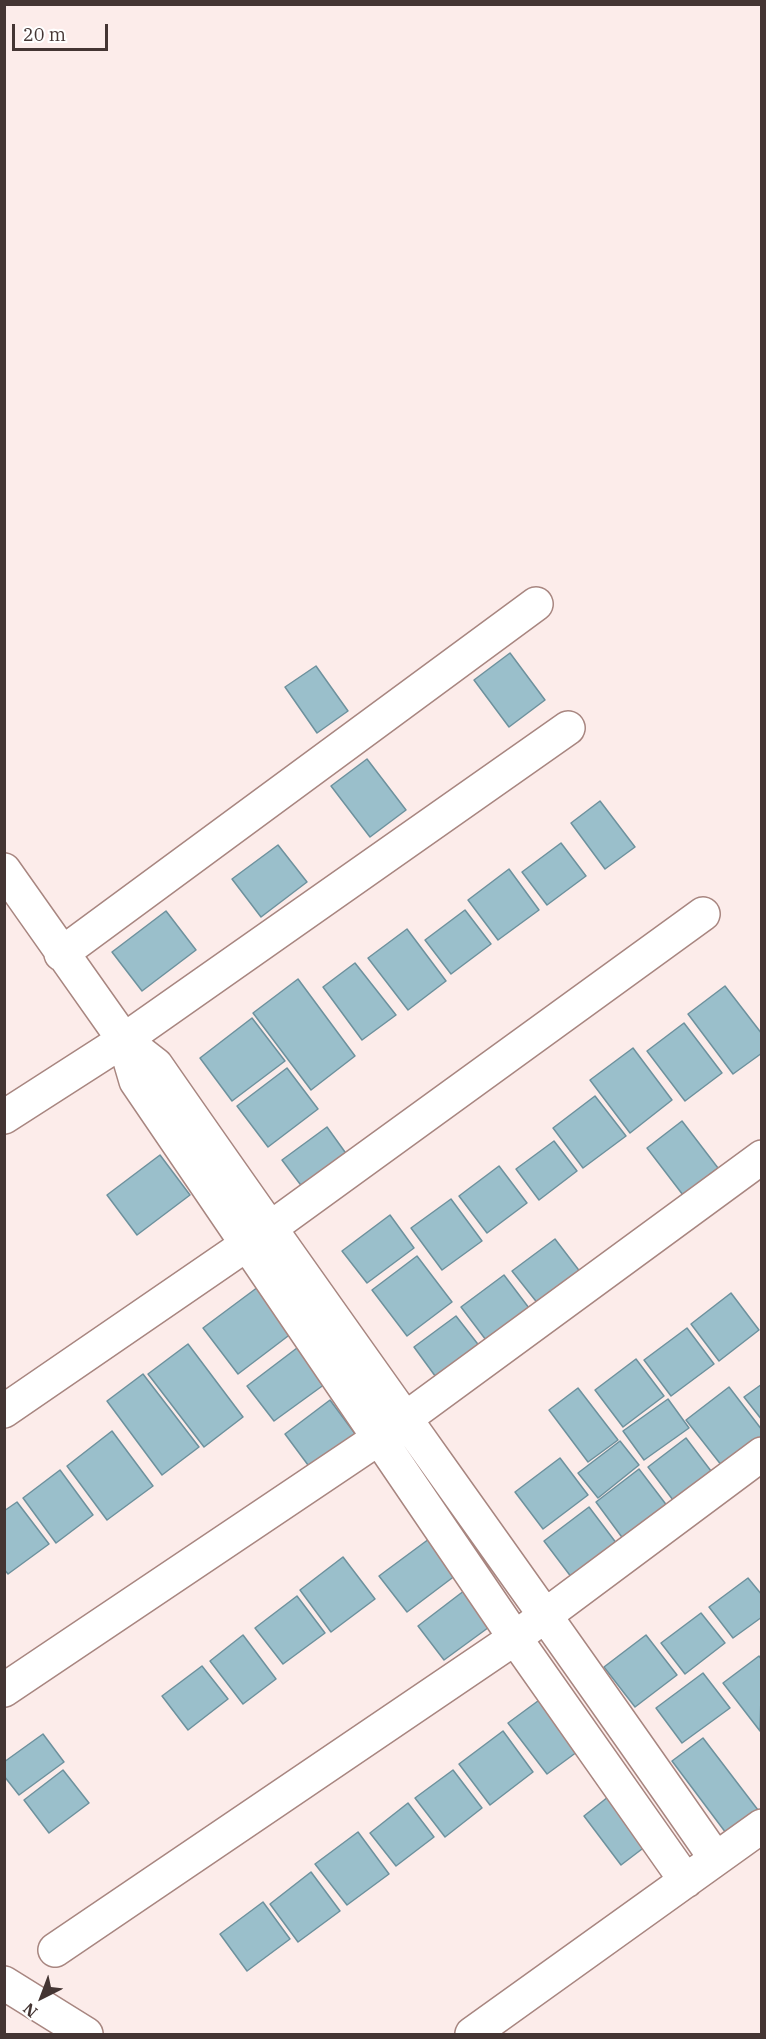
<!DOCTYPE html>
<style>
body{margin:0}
#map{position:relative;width:766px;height:2039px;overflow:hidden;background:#fcecea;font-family:"IBM Plex Serif",serif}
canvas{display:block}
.frame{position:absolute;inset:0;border:6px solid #443533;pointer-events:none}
.north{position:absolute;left:12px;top:1967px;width:60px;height:60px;-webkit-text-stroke:4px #fff;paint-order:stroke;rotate:222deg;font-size:16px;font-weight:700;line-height:24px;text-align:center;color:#443533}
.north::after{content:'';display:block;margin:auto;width:21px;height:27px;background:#443533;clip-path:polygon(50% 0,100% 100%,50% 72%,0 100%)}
.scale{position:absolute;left:12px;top:24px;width:96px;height:27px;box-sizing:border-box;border:3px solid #443533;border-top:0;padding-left:8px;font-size:18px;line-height:21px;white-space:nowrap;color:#443533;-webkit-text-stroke:4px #fff;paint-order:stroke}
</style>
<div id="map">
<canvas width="766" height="2039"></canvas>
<div class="frame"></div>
<div class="north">N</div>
<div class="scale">20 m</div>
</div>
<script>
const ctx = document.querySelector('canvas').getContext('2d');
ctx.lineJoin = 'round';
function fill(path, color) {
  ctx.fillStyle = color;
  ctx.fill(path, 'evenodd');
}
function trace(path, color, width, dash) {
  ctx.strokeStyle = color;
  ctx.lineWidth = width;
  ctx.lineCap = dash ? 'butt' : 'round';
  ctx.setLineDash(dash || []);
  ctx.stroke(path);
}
const building = new Path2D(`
 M510,653L545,700L509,727L474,680Z
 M316,666L348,711L317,733L285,687Z
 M367,759L406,810L370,837L331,786Z
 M600,801L635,847L605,869L571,823Z
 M561,843L586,876L547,905L522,872Z
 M278,845L307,882L261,917L232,879Z
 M509,869L539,910L498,940L468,900Z
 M465,910L491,944L451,974L425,940Z
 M166,911L196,950L142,991L112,952Z
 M407,929L446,981L408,1010L368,958Z
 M355,963L396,1015L362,1040L323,987Z
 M298,979L355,1056L311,1090L253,1013Z
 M725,986L762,1034V1053L733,1074L688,1014Z
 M252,1018L285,1061L232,1101L200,1058Z
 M684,1023L722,1073L685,1101L647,1051Z
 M633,1048L672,1100L630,1133L590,1080Z
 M287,1068L318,1109L268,1147L237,1106Z
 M595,1096L626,1136L583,1168L553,1128Z
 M682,1121L718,1168L683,1195L647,1148Z
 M327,1127L350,1159L306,1192L282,1160Z
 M554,1141L577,1171L539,1200L516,1169Z
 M160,1155L190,1195L137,1235L107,1195Z
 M499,1166L527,1203L487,1233L459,1196Z
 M451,1199L482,1241L442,1270L411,1228Z
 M390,1215L414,1248L367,1283L342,1251Z
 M555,1239L581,1273L539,1305L512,1271Z
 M417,1256L452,1302L407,1336L372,1290Z
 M504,1275L532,1312L489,1344L461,1307Z
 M258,1287L292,1333L238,1374L203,1328Z
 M731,1293L759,1330L719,1361L691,1324Z
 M456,1316L484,1352L441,1384L414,1347Z
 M687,1328L714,1364L671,1396L644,1360Z
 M188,1344L243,1417L204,1447L148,1374Z
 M297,1348L325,1384L274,1421L247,1386Z
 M636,1359L664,1396L623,1427L595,1390Z
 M143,1374L199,1447L162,1475L107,1401Z
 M762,1384V1420L744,1397Z
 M729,1387L762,1430V1436L722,1466L686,1420Z
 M578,1388L618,1440L588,1462L549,1410Z
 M668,1399L689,1428L644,1460L623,1431Z
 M330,1400L356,1435L311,1469L285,1434Z
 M112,1431L153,1486L107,1520L67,1466Z
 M686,1438L711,1471L673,1500L648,1467Z
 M620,1441L639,1465L598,1498L578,1473Z
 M560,1458L588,1495L543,1529L515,1492Z
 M639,1469L668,1507L624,1540L596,1502Z
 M60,1470L93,1515L56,1543L23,1498Z
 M17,1502L49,1544L8,1574L4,1569V1511Z
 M589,1507L617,1544L572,1578L544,1541Z
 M433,1536L460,1572L407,1612L379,1576Z
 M343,1557L375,1599L331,1632L300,1590Z
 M748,1578L762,1595V1617L733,1638L709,1607Z
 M469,1587L496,1622L444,1660L418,1626Z
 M297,1596L325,1633L283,1664L255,1628Z
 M701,1613L725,1643L685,1674L661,1643Z
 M243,1635L276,1679L243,1704L210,1661Z
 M646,1635L677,1675L635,1707L604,1667Z
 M759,1656L762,1660L760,1731L723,1683Z
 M202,1666L228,1699L188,1730L162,1696Z
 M703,1673L730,1708L682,1743L656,1708Z
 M542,1698L581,1749L547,1774L508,1723Z
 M503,1731L533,1772L490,1805L459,1764Z
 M43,1734L64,1762L19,1795L4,1776V1762Z
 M703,1738L758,1810L726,1833L672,1761Z
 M63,1770L89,1803L49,1833L24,1800Z
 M453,1770L482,1808L445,1837L415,1798Z
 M608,1797L646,1846L621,1865L584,1816Z
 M408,1803L434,1837L396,1866L370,1833Z
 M358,1832L389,1874L347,1905L315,1864Z
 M311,1872L340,1911L298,1942L270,1904Z
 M263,1902L290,1939L247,1971L220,1934Z`);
const street = new Path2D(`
 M4,870L124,1040L156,1065C340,1331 532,1593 716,1859
 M61,954L536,604
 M124,1040L136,1081L515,1638L686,1881
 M4,1117L124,1040L568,728
 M4,1411L269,1229L703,914
 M4,1690L379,1438L762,1157
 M55,1950L515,1638L762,1454
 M4,1983L86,2034
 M472,2034L762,1826`);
fill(building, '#9abfcb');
trace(building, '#6d919d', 1.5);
trace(street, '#a88680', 36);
trace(street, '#fff', 33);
</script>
